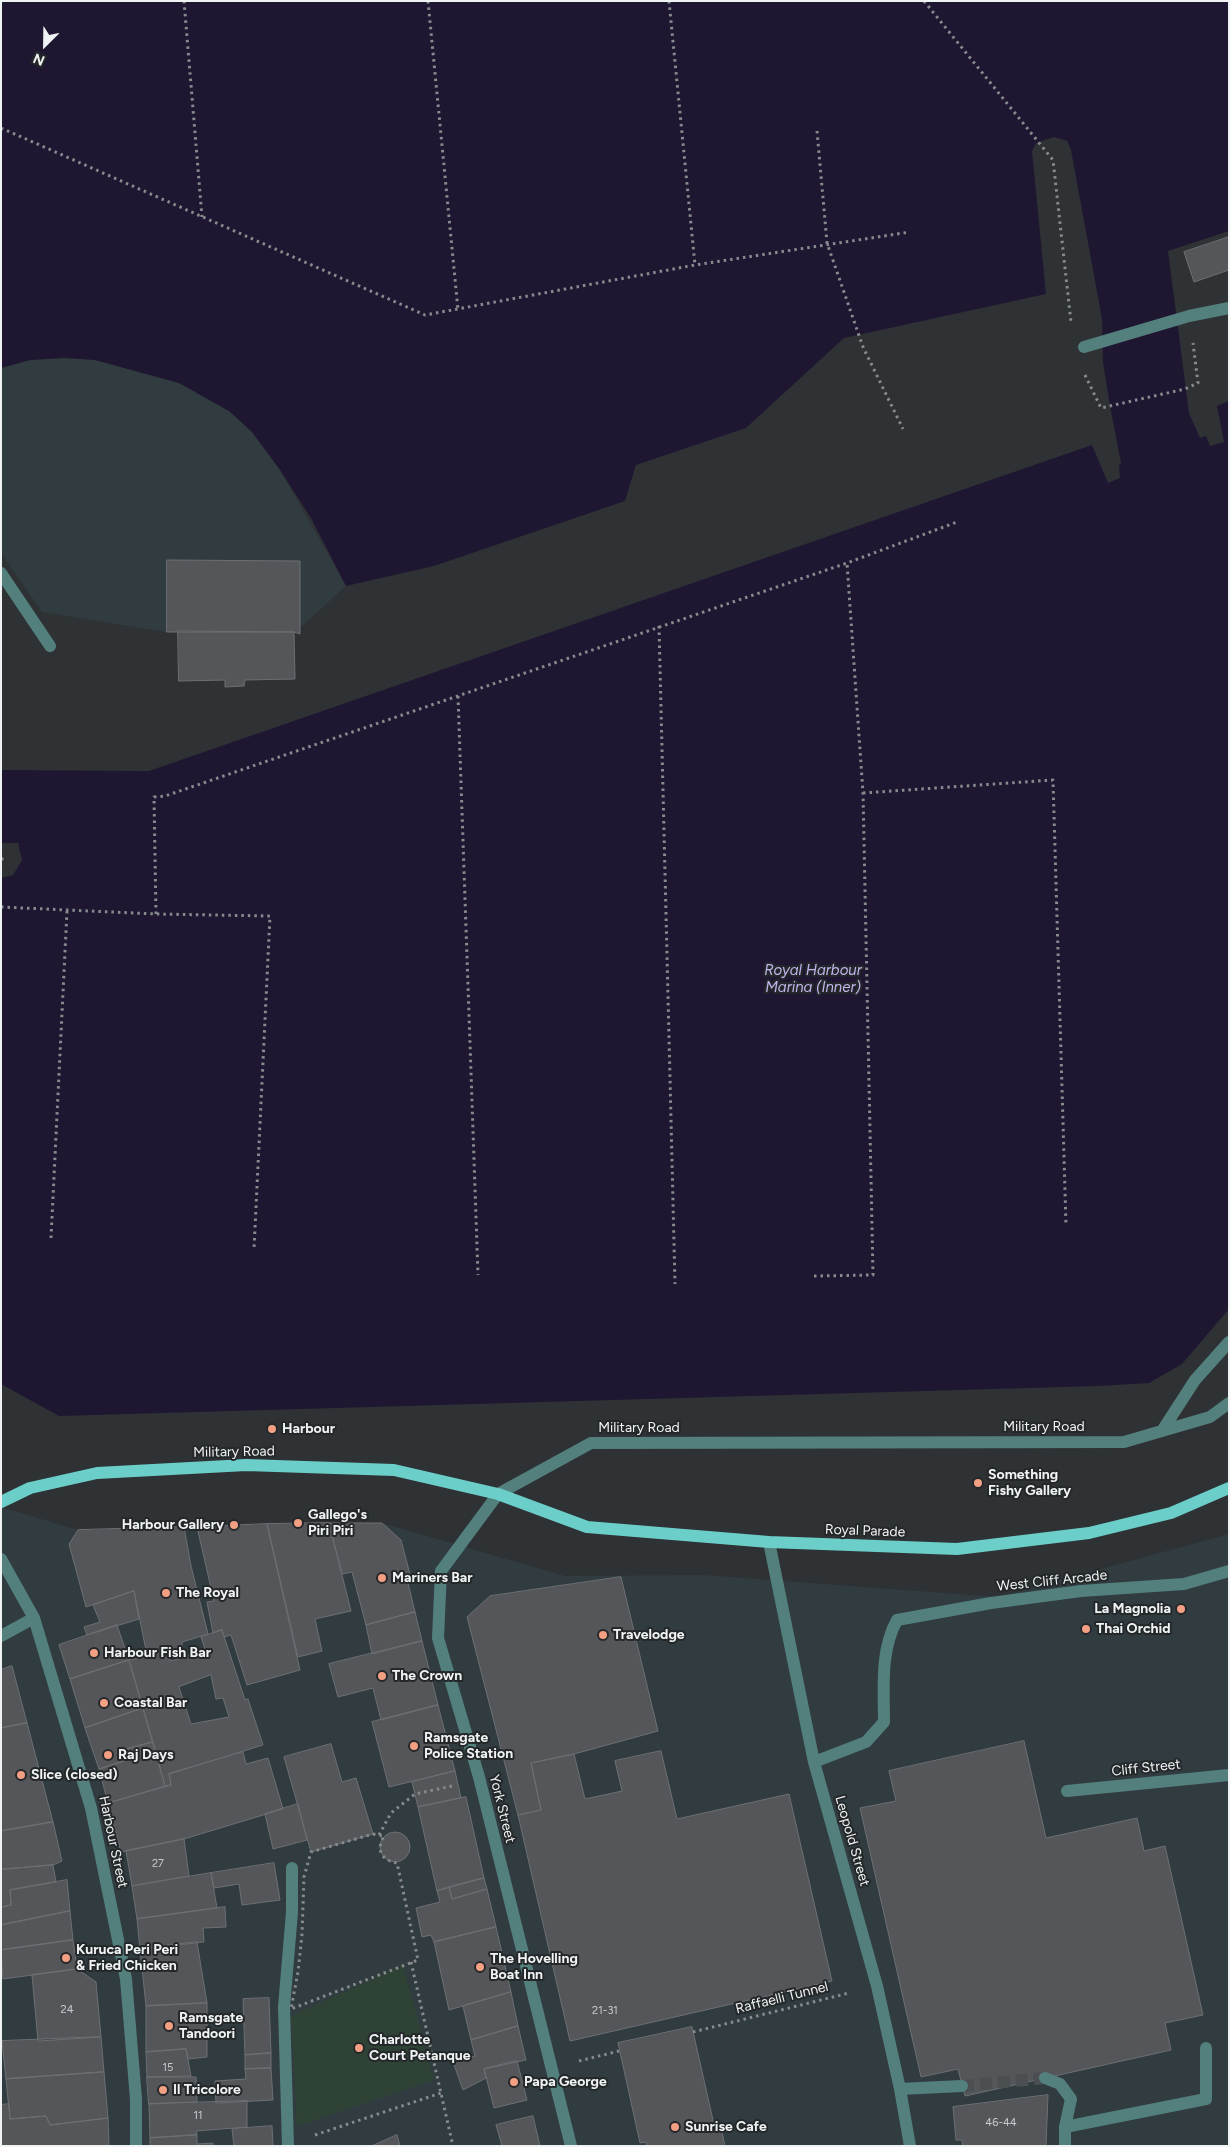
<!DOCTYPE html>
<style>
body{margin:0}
#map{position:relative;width:1230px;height:2147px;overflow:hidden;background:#2e3234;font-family:Figtree,sans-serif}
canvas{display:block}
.frame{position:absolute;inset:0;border:2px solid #f0f3f4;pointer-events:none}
.north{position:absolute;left:20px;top:20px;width:50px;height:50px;-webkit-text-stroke:4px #24282a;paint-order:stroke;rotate:203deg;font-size:14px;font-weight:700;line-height:20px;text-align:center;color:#f0f3f4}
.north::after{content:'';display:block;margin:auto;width:18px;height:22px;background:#f0f3f4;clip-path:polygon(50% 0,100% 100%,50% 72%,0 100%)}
</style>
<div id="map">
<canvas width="1230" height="2147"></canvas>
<div class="frame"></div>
<div class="north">N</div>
</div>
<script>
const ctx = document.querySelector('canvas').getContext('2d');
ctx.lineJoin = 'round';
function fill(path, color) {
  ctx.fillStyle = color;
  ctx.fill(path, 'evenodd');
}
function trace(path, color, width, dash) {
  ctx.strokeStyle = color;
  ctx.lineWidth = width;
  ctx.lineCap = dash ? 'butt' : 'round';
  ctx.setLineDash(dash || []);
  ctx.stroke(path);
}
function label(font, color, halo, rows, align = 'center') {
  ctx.font = font + ' Figtree,sans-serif';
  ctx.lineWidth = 4;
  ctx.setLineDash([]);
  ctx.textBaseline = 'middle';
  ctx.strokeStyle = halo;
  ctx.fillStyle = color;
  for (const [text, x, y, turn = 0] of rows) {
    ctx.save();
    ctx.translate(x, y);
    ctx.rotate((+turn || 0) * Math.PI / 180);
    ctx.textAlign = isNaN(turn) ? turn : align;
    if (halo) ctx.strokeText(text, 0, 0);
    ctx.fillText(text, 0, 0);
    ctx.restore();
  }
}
const built = new Path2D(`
 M65,358L95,360L179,383L229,411L252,432L280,470L346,586L301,627L167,632L42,612L1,553V368L30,360Z
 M1,1507L78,1530L382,1523L565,1576L703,1575L998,1597L1229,1534V2146H1Z`);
const green = new Path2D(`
 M403,1965L434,2080L297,2126L291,2016Z`);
const water = new Path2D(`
 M1,1H1229V231L1168,251L1189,413L1200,438L1206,436L1210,446L1224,442L1217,406L1229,401V1309L1182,1364L1149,1383L1098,1386L59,1416L1,1384V878L13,875L22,860L18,843H1V770L149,771L1092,445L1108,483L1120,478L1119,465L1121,463L1110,406L1103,362L1102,319L1071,150L1067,141L1054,137L1036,143L1032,151L1046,294L844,338L746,428L636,465L625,501L434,566L346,586L311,518L280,470L252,432L229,411L179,383L95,360L65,358L30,360L1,368Z`);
const building = new Path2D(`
 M1229,237V270L1194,282L1184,252Z
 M167,560L300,561V634L294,632H167Z
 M178,631L294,632L295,679L245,680L244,686L225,687V680L179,681Z
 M329,1523L351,1611L315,1619L322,1651L298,1657L267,1524Z
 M329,1523H382L401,1540L412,1582L408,1583L415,1612L366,1625L352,1572L343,1574Z
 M267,1524L300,1670L247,1685L231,1635L224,1637L222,1630L213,1633L207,1602L214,1601L197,1527Z
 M184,1527L191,1566L208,1634L182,1642V1647L147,1655L134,1591L86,1607L69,1544L78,1530Z
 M621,1577L658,1731L574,1754L531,1763L541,1810L518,1815L467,1617L490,1596Z
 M134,1591L139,1619L87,1635L84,1627L100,1622L93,1605Z
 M415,1612L422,1641L372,1654L366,1625Z
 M117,1625L129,1660L70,1679L59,1645Z
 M222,1630L245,1700L248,1699L263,1745L169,1774L171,1785L165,1786L129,1660L158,1653L172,1661L205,1649L201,1637ZM211,1675L216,1699L223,1698L229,1717L191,1724L179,1687Z
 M422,1641L438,1705L381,1720L373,1688L338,1697L329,1664Z
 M129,1660L143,1708L85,1728L70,1679Z
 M12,1666L27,1723L1,1728V1670Z
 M438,1705L455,1771L389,1787L372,1722Z
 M143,1708L153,1742L123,1750L127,1760L99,1769L85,1728Z
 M27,1723L53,1822L1,1831V1728Z
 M1024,1741L1046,1838L1137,1818L1144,1851L1165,1846L1203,2015L1165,2023L1171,2050L965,2096L958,2069L921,2077L860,1808L896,1801L889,1771Z
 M153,1742L165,1786L108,1803L99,1769L127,1760L123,1750Z
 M331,1744L342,1782L356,1778L373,1834L311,1852L284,1757Z
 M661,1751L677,1819L789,1794L832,1981L570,2041L518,1815L541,1810L531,1763L574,1754L585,1799L622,1791L615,1761Z
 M243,1752L246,1764L268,1758L283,1809L184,1839L121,1852L108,1803L171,1785L169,1774Z
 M455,1771L461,1798L418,1807L412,1782Z
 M466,1797L484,1878L437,1891L418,1807Z
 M298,1804L307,1840L273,1849L265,1814Z
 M53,1822L62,1861L53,1865L3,1869L1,1867V1831Z
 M380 1847a15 15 0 1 1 30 0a15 15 0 1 1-30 0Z
 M184,1839L189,1876L132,1886L126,1851Z
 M274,1863L280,1900L242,1905L239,1884L214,1888L211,1873Z
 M53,1865L56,1882L10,1890L11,1905L1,1907V1867L3,1869Z
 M211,1873L217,1908L137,1919L132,1886Z
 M484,1878L487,1889L452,1899L449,1887Z
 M67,1880L70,1911L1,1925V1907L11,1905L10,1890Z
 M449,1887L452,1899L487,1889L496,1927L434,1942L431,1935L422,1937L416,1908L440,1902L437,1891Z
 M225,1907L226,1927L203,1928L204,1942L140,1949L137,1919Z
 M70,1911L73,1940L1,1950V1925Z
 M496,1927L511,1992L449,2010L434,1942Z
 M73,1940L77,1969L3,1979L1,1950Z
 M197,1942L207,2003L146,2006L140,1949Z
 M77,1969L96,1982L101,2037L38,2041L32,1975Z
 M511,1992L518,2026L471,2040L463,2006Z
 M269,1998L271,2053L245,2055L243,1999Z
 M207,2003V2057L188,2059L186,2049L146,2052V2006Z
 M518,2026L526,2060L484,2069L486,2078L463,2090L453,2062L475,2056L471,2040Z
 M692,2027L715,2129L721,2128L725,2146H647L646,2142L640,2143L618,2043Z
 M101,2037L104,2072L6,2079L2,2041Z
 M186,2049L191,2076L147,2077L146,2052Z
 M271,2053V2068L245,2069V2055Z
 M517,2061L527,2100L494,2108L484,2069Z
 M271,2068L273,2100L216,2103L215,2081L246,2079L245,2069Z
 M104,2072L108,2118L50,2125L46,2116L10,2119L6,2079Z
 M147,2077H196L197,2102L149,2104Z
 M1048,2095L1046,2146H963L962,2140H956L953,2107Z
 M247,2101V2127L196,2131L197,2135L150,2138L149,2104Z
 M9,2104L10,2119L46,2116L50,2125L108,2118L109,2146H1V2105Z
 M533,2116L540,2146H502L496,2125Z
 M272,2126L273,2146H234L232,2129Z
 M197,2135V2144L213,2143V2146H150V2138Z
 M397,2135L400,2146H372Z`);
const minorTunnel = new Path2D(`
 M962,2086L1045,2078`);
const path = new Path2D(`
 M184,1L202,217
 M428,1L458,310
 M669,1L695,265
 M924,1L1053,160L1071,322
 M1,128L425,315L695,265L910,232
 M817,131L827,243L863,347L903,429
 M1085,375L1101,408L1185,389L1198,383L1193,343
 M659,626L675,1284
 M458,696L478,1275
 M863,793L1053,780L1066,1225
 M1,859H5
 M1,907L156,914L270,916L254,1249
 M156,914L154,797L165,796L847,563L957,522
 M51,1238L67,911
 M814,1276L873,1275L863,793L847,563
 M373,1834L384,1836C376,1850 381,1860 397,1863L418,1960L291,2009L298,1972L302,1935L304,1877L311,1852Z
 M379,1835L391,1813L415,1794L452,1786
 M411,1962L453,2146
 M693,2032L849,1993
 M579,2061L619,2051
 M315,2135L441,2093`);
const minor = new Path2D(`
 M1084,347L1189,316L1229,308
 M1,573L50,646
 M1162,1431L1195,1380L1229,1342
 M769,1542L814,1762L877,1986L900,2089L910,2146
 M1,1559L34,1618L91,1808L126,1979L136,2099V2146
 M1,1636L34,1618
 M814,1762L866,1742L884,1722C884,1688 880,1651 897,1620L991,1603L1081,1591L1184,1584L1229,1571
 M1067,1791L1229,1775
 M1045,2078L1060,2084L1071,2099L1065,2127V2146
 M900,2089L962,2086
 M1065,2127L1206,2099V2048
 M288,2146L284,2007L292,1912V1868
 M571,2146L479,1777L438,1638L441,1571L498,1494L591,1443L1124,1442L1210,1417L1229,1403`);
const major = new Path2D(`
 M1,1502L30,1488L97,1473L246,1465L394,1470L498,1494L587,1527L769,1542L957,1549L1089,1533L1171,1513L1229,1488`);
const markers = [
 [272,1429,5,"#f39f84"],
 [978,1483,5,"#f39f84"],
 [298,1523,5,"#f39f84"],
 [234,1525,5,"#f39f84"],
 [382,1578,5,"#f39f84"],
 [166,1593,5,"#f39f84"],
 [1181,1609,5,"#f39f84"],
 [1086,1629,5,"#f39f84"],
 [603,1635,5,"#f39f84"],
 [94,1653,5,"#f39f84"],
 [382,1676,5,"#f39f84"],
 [104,1703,5,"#f39f84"],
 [414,1746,5,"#f39f84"],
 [108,1755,5,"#f39f84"],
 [21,1775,5,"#f39f84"],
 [66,1958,5,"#f39f84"],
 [480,1967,5,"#f39f84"],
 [169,2026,5,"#f39f84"],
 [359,2048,5,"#f39f84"],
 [514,2082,5,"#f39f84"],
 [163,2090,5,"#f39f84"],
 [675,2127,5,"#f39f84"]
];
const numberNames = [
 ["27",158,1864],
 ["24",67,2010],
 ["21-31",605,2011],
 ["15",168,2068],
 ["11",198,2116],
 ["46-44",1001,2123]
];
const streetNames = [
 ["Military Road",1044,1427],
 ["Military Road",639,1428],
 ["Military Road",234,1452,-1],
 ["Royal Parade",865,1531,2],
 ["West Cliff Arcade",1052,1581,-6],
 ["Cliff Street",1146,1768,-6],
 ["York Street",502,1809,76],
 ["Leopold Street",852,1841,74],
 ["Harbour Street",113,1842,78],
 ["Raffaelli Tunnel",782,1998,-14]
];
const poiNames = [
 ["Harbour",282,1429],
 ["Something",988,1475],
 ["Fishy Gallery",988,1491],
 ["Gallego's",308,1515],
 ["Piri Piri",308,1531],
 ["Harbour Gallery",224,1525,"right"],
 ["Mariners Bar",392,1578],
 ["The Royal",176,1593],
 ["La Magnolia",1171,1609,"right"],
 ["Thai Orchid",1096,1629],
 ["Travelodge",613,1635],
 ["Harbour Fish Bar",104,1653],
 ["The Crown",392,1676],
 ["Coastal Bar",114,1703],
 ["Ramsgate",424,1738],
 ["Police Station",424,1754],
 ["Raj Days",118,1755],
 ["Slice (closed)",31,1775],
 ["Kuruca Peri Peri",76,1950],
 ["& Fried Chicken",76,1966],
 ["The Hovelling",490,1959],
 ["Boat Inn",490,1975],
 ["Ramsgate",179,2018],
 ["Tandoori",179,2034],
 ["Charlotte",369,2040],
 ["Court Petanque",369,2056],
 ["Papa George",524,2082],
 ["Il Tricolore",173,2090],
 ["Sunrise Cafe",685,2127]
];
const waterNames = [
 ["Royal Harbour",813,971],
 ["Marina (Inner)",813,988]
];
fill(built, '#313c41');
fill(green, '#2f4236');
fill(water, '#1f1732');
fill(building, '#54565a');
trace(building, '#6d7073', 1);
trace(minorTunnel, '#4b4f51', 12, [12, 6]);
trace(path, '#888b8d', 3, [2.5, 4]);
trace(minor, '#53807d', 12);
trace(major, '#6bcec9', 12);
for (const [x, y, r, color] of markers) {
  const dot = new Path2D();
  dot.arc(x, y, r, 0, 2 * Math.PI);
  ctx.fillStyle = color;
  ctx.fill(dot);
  trace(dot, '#24282a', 2);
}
label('11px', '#c9ccce', null, numberNames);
label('14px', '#f0f3f4', '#24282a', streetNames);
label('bold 14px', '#f0f3f4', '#24282a', poiNames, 'left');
label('italic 15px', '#c2b5ee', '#24282a', waterNames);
</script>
